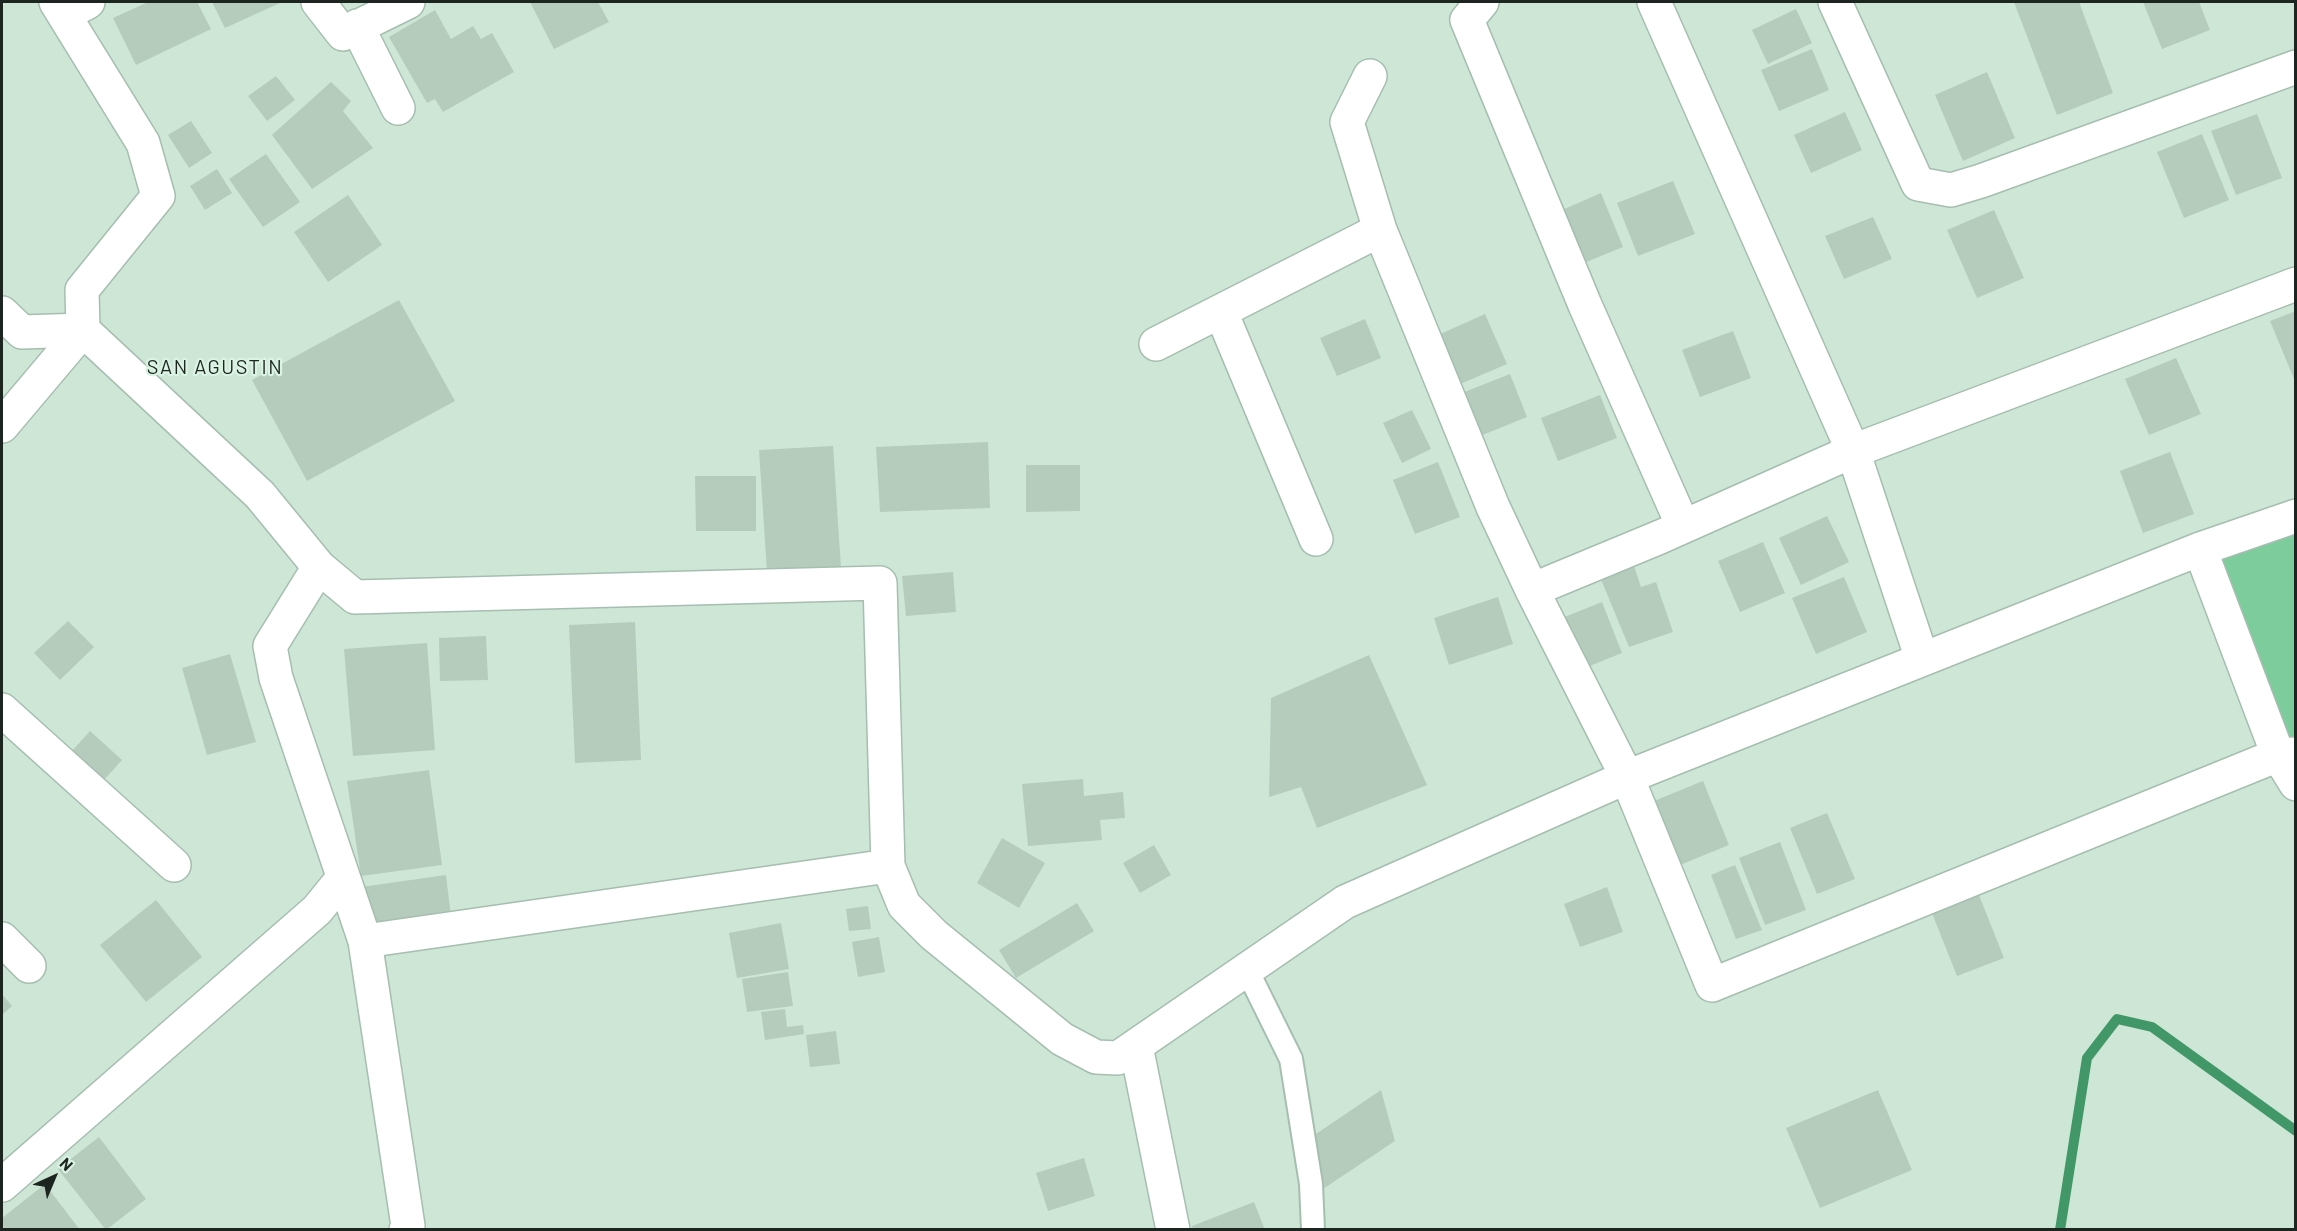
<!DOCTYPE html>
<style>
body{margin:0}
#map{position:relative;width:2297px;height:1231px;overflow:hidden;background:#cee6d6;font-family:Barlow,sans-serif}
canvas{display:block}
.frame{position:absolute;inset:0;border:3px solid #1c251f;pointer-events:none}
.north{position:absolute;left:24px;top:1147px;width:60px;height:60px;-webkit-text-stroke:4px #dbf3e3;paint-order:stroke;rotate:44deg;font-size:16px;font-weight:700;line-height:24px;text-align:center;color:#1c251f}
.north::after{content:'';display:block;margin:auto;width:21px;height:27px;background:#1c251f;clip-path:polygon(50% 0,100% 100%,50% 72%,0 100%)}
</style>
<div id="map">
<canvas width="2297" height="1231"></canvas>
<div class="frame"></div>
<div class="north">N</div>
</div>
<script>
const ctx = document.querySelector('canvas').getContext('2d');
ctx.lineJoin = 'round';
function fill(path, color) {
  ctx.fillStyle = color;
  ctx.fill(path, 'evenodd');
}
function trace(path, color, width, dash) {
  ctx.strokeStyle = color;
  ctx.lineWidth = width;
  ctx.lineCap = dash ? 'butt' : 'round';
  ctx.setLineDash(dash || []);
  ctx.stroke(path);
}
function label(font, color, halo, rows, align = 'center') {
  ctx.font = font + ' Barlow,sans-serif';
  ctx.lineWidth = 4.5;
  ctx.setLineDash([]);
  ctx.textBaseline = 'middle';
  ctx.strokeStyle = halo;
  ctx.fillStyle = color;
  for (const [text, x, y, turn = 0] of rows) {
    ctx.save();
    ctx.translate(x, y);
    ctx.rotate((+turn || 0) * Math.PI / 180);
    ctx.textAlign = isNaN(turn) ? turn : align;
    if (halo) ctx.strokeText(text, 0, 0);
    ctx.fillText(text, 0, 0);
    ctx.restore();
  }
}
const green = new Path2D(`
 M2295,531V737H2289L2220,557Z`);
const stream = new Path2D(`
 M2060,1230L2087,1058L2117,1019L2152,1027L2296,1131`);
const building = new Path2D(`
 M148,2H197L211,29L136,65L113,18Z
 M212,2H279L280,3L225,28Z
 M530,2H598L609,22L554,49Z
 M2014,2H2079L2113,93L2057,115Z
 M2143,2H2199L2210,30L2162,49Z
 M1796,9L1812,43L1768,64L1752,30Z
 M435,10L451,39L473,26L481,39L492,33L514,72L443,112L435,99L427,103L389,37Z
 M1812,49L1829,90L1779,111L1761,70Z
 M1987,72L2015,138L1963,161L1935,95Z
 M276,76L295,100L267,121L248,96Z
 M331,82L351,101L343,111L373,148L312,189L272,135Z
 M1845,112L1862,150L1811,173L1794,135Z
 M2257,114L2282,178L2236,195L2211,131Z
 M191,121L212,153L189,168L168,135Z
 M2202,134L2229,200L2184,218L2157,152Z
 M266,154L300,202L263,227L229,179Z
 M217,169L232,193L205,210L190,186Z
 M1673,181L1695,234L1638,256L1617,203Z
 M1601,193L1623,247L1584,263L1562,210Z
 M348,195L382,245L328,282L294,232Z
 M1994,210L2024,278L1977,298L1947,230Z
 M1873,217L1892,259L1844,279L1825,236Z
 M399,300L455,401L307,481L252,380Z
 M2296,311V379H2294L2270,321Z
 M1485,314L1507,364L1458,385L1436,336Z
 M1365,319L1381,358L1337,376L1320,338Z
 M1733,331L1751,378L1700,397L1682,350Z
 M2176,358L2201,414L2149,435L2125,379Z
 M1510,374L1527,417L1480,436L1462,393Z
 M1600,395L1617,438L1558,461L1541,418Z
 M1412,410L1431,449L1402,463L1383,423Z
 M988,442L990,508L880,512L876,447Z
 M833,446L841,568L767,572L759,450Z
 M2170,452L2194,514L2143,533L2120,471Z
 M1438,462L1460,517L1415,534L1393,480Z
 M1026,465H1080V511L1026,512Z
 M695,476H756V531H696Z
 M1827,516L1849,562L1801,585L1779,538Z
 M1763,542L1785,593L1740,612L1718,561Z
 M1633,563L1641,587L1656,582L1673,632L1629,647L1600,577Z
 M953,572L956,612L906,616L902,576Z
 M1844,577L1867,632L1816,654L1792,598Z
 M1498,597L1513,644L1449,665L1434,618Z
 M1602,602L1622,653L1582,669L1562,618Z
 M68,621L94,647L60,680L34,653Z
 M635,622L641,760L575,763L569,625Z
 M486,636L488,680L440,681L439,638Z
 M427,643L435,750L353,756L344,649Z
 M230,654L256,742L207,755L182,668Z
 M1369,655L1427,785L1317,828L1301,787L1269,797L1271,698Z
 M90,731L122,760L95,790L63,761Z
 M429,770L442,865L361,876L347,781Z
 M1083,779L1084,796L1123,792L1125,818L1100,820L1102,840L1028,846L1022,784Z
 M1703,781L1729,845L1680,865L1654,801Z
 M1827,813L1855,879L1817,894L1790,828Z
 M1002,838L1045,863L1019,908L977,883Z
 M1780,842L1806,910L1765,925L1739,858Z
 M1154,845L1171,875L1140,893L1123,863Z
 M1735,865L1762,930L1736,939L1711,875Z
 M446,875L451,917L367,928L361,887Z
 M1607,887L1623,932L1580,947L1564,904Z
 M1977,890L2004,958L1957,976L1930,908Z
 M156,900L202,957L146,1002L100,945Z
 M1077,903L1094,931L1016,978L999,950Z
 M868,906L871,929L849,931L846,909Z
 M781,923L789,969L737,978L729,933Z
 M879,937L885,972L858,977L852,942Z
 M788,972L793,1006L747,1012L742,979Z
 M2,994L12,1006L2,1015Z
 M785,1009L787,1027L803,1025L804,1034L765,1040L761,1012Z
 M836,1031L840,1064L810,1067L806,1035Z
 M1381,1090L1395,1141L1323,1189L1310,1138Z
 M1878,1090L1912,1170L1820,1208L1786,1128Z
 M99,1137L146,1199L106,1230L58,1169Z
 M1084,1158L1095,1196L1048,1211L1036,1173Z
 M45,1184L80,1230H4L2,1218Z
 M1254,1202L1265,1230H1193L1192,1226Z`);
const lane = new Path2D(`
 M1246,968L1291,1059L1311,1184L1313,1230`);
const street = new Path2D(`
 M318,2L343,34L408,2
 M1482,2L1467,20L1585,305L1683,526
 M1654,2L1853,451L1922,659
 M1835,2L1918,184L1951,190L1981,181L2296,67
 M65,14L88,2
 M357,26L398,108
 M1370,76L1347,122L1380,230L1493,507L1532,590L1627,777L1712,985L2278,755L2296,754
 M1221,312L1316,539
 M2,313L22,332L83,330
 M1156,344L1380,230
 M2,426L83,330
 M2200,549L2278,755L2296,784
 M319,567L355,597L880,583L888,866L904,905L934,935L1062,1039L1096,1057L1118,1058L1345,902L1627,777L2200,549L2296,516
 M1532,590L1660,537L1853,451L2296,284
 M2,710L174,865
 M2,939L29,966
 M365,941L888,866
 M1136,1046L1173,1230
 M2,1185L317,910L343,878`);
const secondary = new Path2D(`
 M56,2L143,143L158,196L82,290L83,330L260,495L319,567L270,646L276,678L365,941L408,1226L406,1230`);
const quarterNames = [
 ["SAN AGUSTIN",215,367]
];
fill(green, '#7ccc9c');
trace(stream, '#429768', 10);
fill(building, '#b5ccbd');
trace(lane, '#a6beaf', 26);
trace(street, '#a6beaf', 36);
trace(secondary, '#a6beaf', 36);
trace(lane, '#fff', 22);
trace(street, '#fff', 33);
trace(secondary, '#fff', 33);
ctx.letterSpacing = '1.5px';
label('20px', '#1c251f', '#dbf3e3', quarterNames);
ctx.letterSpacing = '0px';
</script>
